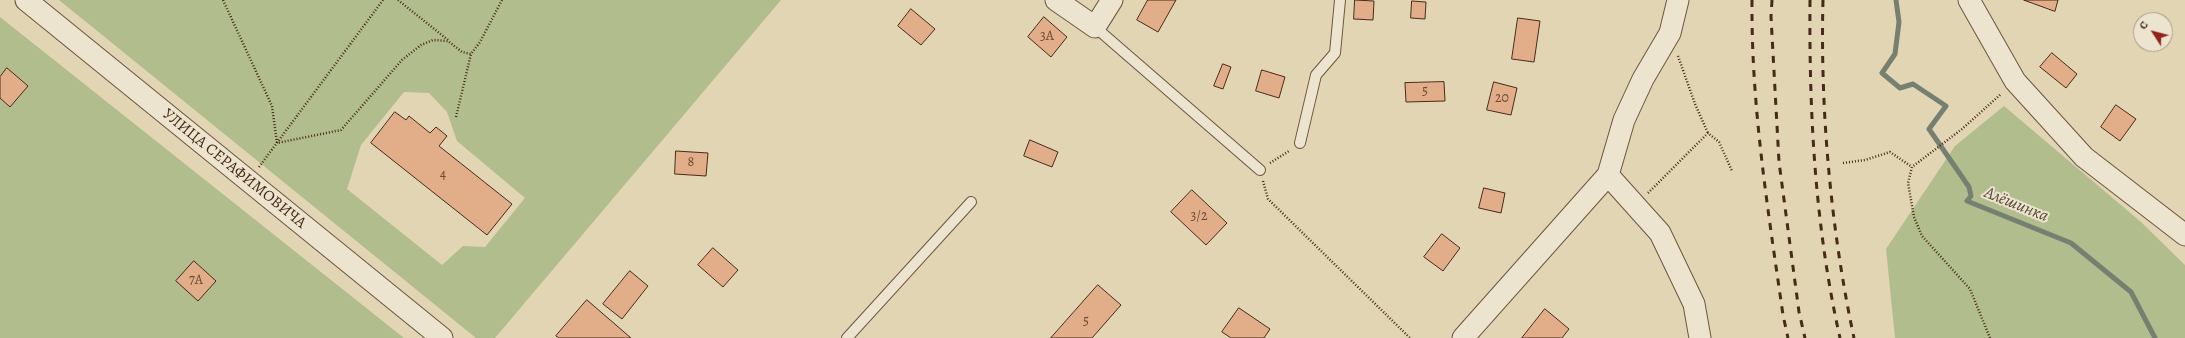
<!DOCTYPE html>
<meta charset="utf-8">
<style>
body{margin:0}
#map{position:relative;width:2185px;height:338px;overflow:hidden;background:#e1d5b3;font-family:Alegreya,serif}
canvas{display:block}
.north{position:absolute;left:2133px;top:12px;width:40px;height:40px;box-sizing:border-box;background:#ece4ce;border:1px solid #aa9a86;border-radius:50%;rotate:306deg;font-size:11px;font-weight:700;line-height:16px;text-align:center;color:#472a19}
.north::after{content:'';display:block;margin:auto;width:14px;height:18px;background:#8f2418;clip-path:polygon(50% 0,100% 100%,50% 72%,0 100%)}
</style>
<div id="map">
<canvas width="2185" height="338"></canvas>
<div class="north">С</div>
</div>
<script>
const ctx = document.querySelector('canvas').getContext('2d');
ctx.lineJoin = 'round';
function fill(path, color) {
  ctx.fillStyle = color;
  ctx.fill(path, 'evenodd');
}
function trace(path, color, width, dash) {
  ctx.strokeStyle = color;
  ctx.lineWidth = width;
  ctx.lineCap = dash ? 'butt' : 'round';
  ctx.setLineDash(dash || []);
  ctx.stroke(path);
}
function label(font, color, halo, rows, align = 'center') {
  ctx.font = font + ' Alegreya,serif';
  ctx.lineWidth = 4;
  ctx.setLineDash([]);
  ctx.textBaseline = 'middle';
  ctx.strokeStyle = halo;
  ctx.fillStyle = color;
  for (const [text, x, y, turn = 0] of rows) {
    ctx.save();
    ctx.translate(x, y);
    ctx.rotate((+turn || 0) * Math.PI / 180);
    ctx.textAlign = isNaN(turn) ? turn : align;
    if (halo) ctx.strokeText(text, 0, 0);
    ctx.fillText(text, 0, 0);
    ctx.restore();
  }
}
const green = new Path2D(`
 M59,0H781L495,338H476ZM404,92L429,93L447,112L457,141L525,198L485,247L463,246L442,265L347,189L361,145Z
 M0,17L404,338H0Z
 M2004,106L2141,222L2185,265V338H1895L1886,249L1955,146Z`);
const stream = new Path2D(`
 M1896,0L1899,22L1895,54L1882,73L1900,88L1913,84L1946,106L1929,129L1969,187L1971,196L1967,201L2071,243L2131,292L2155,338`);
const building = new Path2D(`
 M1148,0H1176L1158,32L1137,20Z
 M1355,0L1374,1L1373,20L1354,19Z
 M2024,0H2058L2055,11Z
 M1412,1L1426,2L1425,19L1411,18Z
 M911,9L935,29L921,45L898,26Z
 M1044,17L1067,37L1051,57L1028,37Z
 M1518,18L1540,21L1534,62L1512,59Z
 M2052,53L2077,74L2066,88L2040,67Z
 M1223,64L1231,67L1223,89L1214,86Z
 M7,68L28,86L10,107L0,98V77Z
 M1262,70L1285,77L1279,98L1256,91Z
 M1444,82L1445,101L1406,102L1405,83Z
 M1494,82L1517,88L1511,115L1487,110Z
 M2116,105L2136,119L2120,141L2101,127Z
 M395,112L406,120L409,116L430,133L436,127L441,131L447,136L439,146L512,204L487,235L371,143Z
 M1030,140L1058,152L1052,167L1024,156Z
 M676,151L708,153L706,176L675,174Z
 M1484,188L1505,193L1501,213L1479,208Z
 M1192,190L1227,223L1206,245L1171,212Z
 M1442,234L1460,248L1443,271L1424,257Z
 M713,248L738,270L723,287L698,265Z
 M194,261L216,281L198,301L176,281Z
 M630,271L648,286L622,319L603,304Z
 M1098,285L1121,305L1092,338H1051Z
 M587,300L631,338H559L556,336Z
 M1239,308L1270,329L1264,338H1231L1222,332Z
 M1545,309L1569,329L1562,338H1522Z`);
const path = new Path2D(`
 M223,0L272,106L277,143L341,130L402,60L421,45L433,40L448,41L462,52L471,54L480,42L502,0
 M398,0L448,40
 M1678,56L1695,104L1708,133
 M456,117L471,54
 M1270,163L1289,151
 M1843,163L1865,160L1890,152L1912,167
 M259,167L383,0
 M1263,181L1268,199L1410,338
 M1648,193L1708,133L1719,142L1732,171
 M1990,338L1970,289L1922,236L1914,217L1908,183L1912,167L1962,129L2001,94`);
const service = new Path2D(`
 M1095,27L1260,170
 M1300,143L1316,75L1335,53L1340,0
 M847,338L971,202`);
const minor = new Path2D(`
 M26,0L442,338
 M1056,0L1095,27L1112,0
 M1969,0L2015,81L2084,157L2185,235
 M1608,175L1660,233L1694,304L1700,338
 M1463,338L1608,175L1624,120L1643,79L1670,33L1678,0`);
const rail = new Path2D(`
 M1752,0C1751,106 1768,210 1783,315L1788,338
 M1772,0L1771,17L1779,162L1799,312L1805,338
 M1810,0C1809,113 1815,227 1840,338
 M1823,0C1820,110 1831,231 1854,338`);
const numberNames = [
 ["3А",1047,37],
 ["5",1425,92],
 ["20",1502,99],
 ["8",691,163],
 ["4",443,175],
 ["3/2",1199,217],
 ["7А",196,281],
 ["5",1086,322]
];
const streetNames = [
 ["УЛИЦА СЕРАФИМОВИЧА",234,169,39]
];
const waterNames = [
 ["Алёшинка",2016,205,22]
];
fill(green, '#b2bd8e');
trace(stream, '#758071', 5);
fill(building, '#e2ae89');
trace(building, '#472a19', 1);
trace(service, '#6e5540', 12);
trace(minor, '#6e5540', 23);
trace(path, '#472a19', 2.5, [1, 2]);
trace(service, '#ece4ce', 10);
trace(minor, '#ece4ce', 21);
trace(rail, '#472a19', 3, [7, 7]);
label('14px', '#6e4b35', null, numberNames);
label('16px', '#472a19', '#ece4ce', streetNames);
label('italic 17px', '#564736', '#ece4ce', waterNames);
</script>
